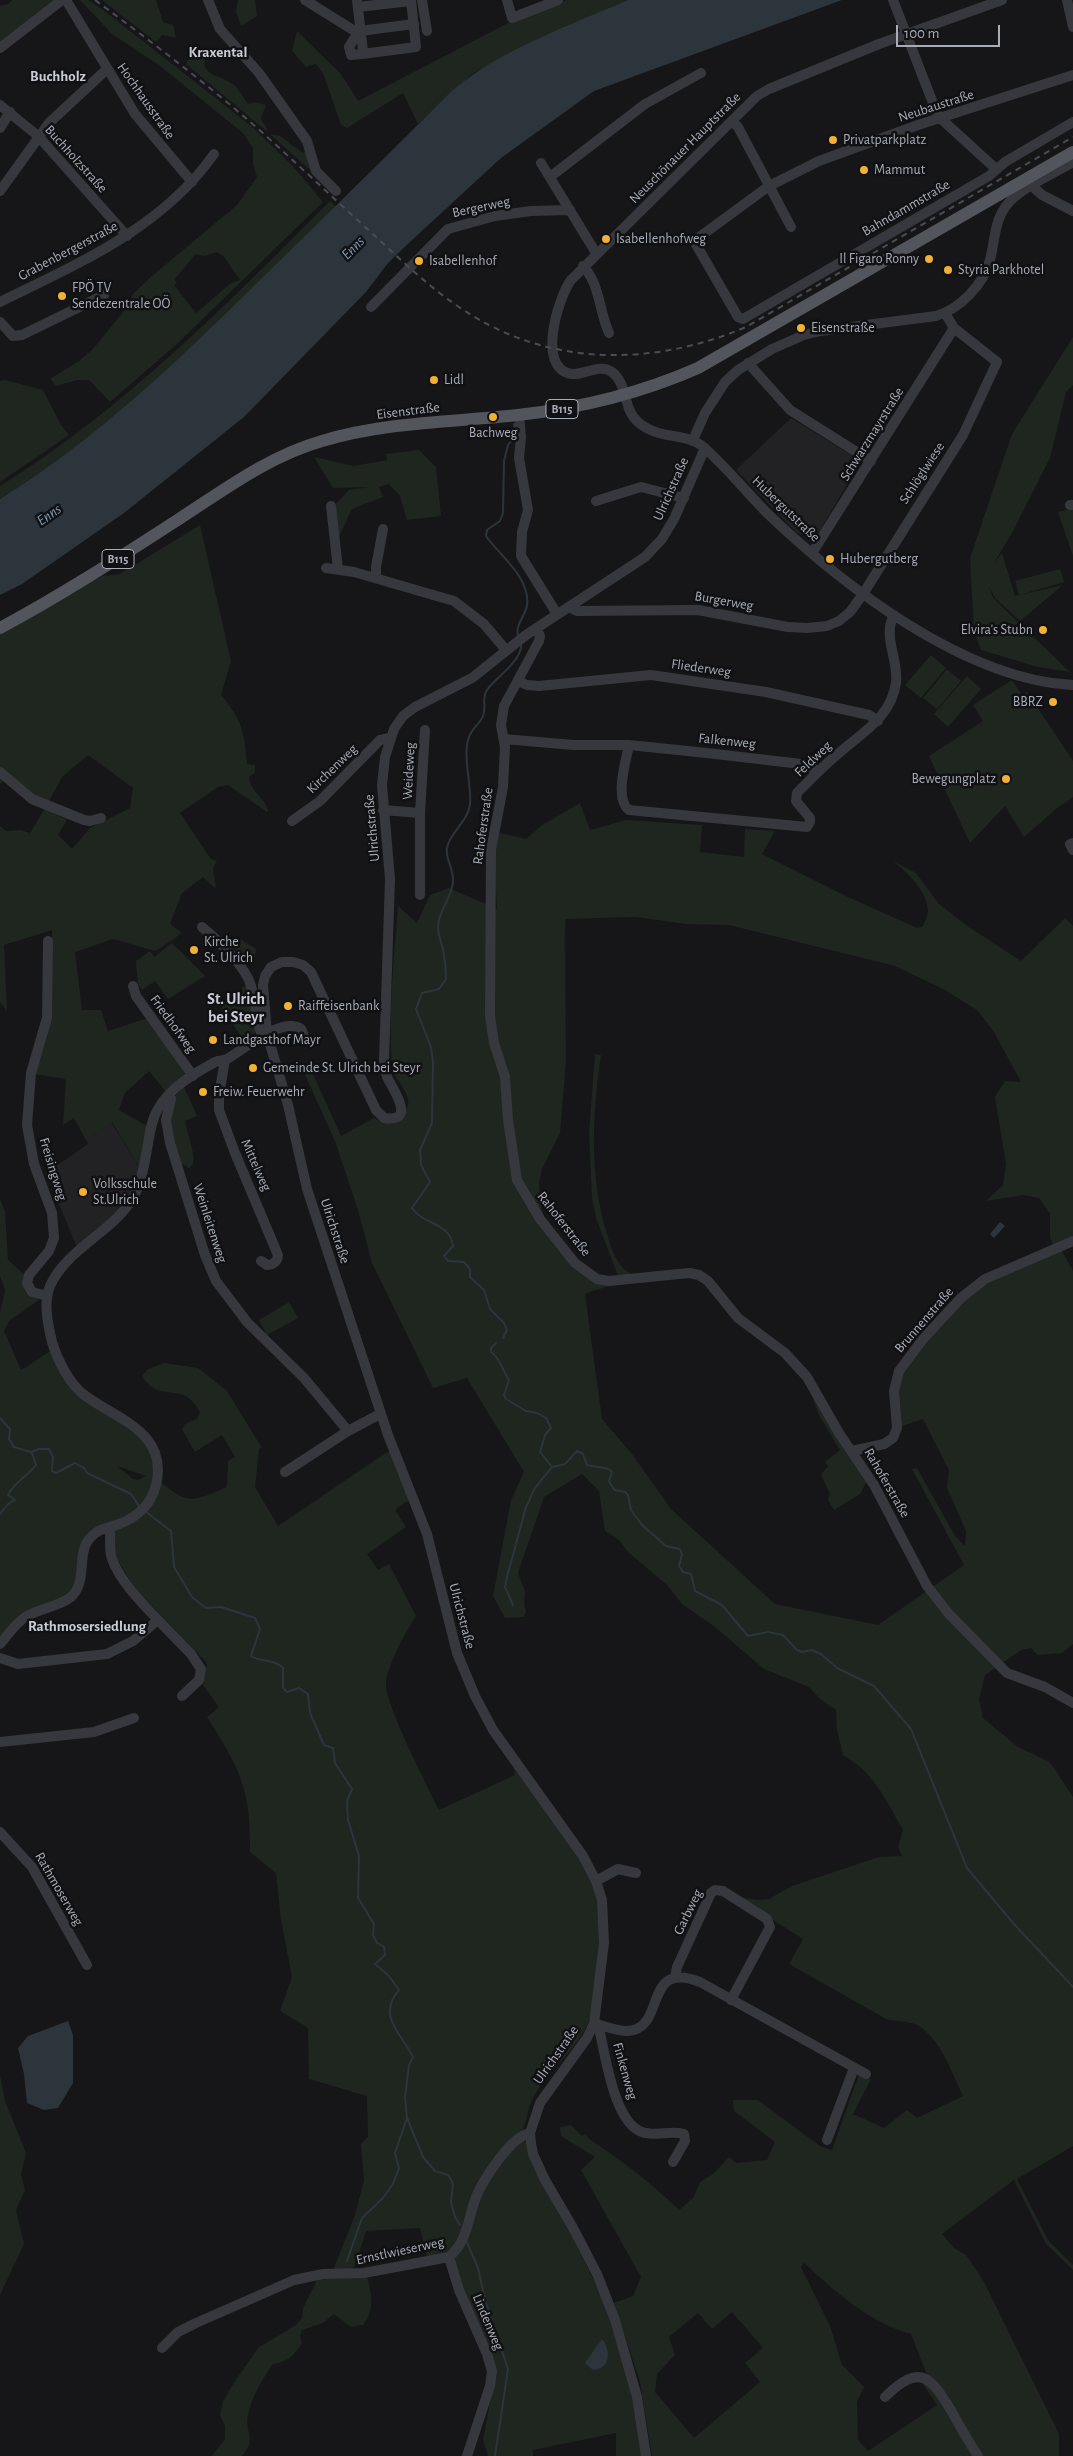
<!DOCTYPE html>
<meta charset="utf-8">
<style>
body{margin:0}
#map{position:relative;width:1073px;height:2456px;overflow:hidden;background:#161618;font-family:"Alegreya Sans",sans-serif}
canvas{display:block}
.scale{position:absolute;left:896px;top:25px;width:104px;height:22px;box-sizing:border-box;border:2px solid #a8adb8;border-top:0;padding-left:6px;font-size:15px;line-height:18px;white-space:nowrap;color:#a8adb8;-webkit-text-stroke:4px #111113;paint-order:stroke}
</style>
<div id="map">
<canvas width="1073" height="2456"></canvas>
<div class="scale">100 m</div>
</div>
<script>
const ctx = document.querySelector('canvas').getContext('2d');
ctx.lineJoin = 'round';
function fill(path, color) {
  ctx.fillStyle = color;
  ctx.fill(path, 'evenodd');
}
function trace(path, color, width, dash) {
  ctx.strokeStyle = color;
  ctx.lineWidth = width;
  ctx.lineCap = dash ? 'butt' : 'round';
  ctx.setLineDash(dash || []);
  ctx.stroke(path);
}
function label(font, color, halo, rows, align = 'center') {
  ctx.font = font + ' "Alegreya Sans",sans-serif';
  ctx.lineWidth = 5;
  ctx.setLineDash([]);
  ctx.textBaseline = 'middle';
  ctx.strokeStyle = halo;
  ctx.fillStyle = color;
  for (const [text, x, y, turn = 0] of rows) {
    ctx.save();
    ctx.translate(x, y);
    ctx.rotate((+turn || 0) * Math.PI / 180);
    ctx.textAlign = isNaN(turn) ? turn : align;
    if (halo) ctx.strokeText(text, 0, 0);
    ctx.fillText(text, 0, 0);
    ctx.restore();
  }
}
const built = new Path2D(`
 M791,418L861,461L820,530L811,537L797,533L736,470Z
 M111,1122L141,1170L128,1203L78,1250L46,1173L88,1144L86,1140Z`);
const green = new Path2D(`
 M12,0H56L0,45V6L8,4Z
 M80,0H88L102,9L250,125L292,165L323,202L178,343L110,402L89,380H77L56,386L50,379L79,361L93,349L124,311L134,293L152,276L237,205L257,177L253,164V148L243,133L160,66L112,34ZM217,252L224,257L240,280L231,283L196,313L174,285L177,283L174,279C183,271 188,262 196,254L204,256Z
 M102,0H156L163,22L173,25L176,38L162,35L156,42Z
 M238,0H255L257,16L241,26L236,12Z
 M566,0H628L543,38L473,73L418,124L403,93L347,128L341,125L323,73L316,64L306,67L292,51L297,31L341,74L358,101L514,20Z
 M211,48C192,76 219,73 234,85C240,90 244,99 248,104L255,102L266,105L261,119L268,130H265L186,64L193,51L197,54Z
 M270,134L280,136L303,153L308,150L311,171Z
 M330,201L336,207C230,310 127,421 0,499V486C123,410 228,303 330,201Z
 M1073,337V385L1066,392L1050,458L1013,531L994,563L1002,553L1015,596L1063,585L1020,621L995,598L989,586L993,598L1070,672L1038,667L981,650L974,632L970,558L1012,434Z
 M5,380L43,390L61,425L69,435L0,482V381Z
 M419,450L436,467L441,516L407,520L400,496L389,484L379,487L383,497L352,509L338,539L335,505L349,490L370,487L333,488L314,457L354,466L387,460L386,454Z
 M1073,508V556L1058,512Z
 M200,525L231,661L221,695C243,722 244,731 247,764L255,765V773L249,777C251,793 263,795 268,810L267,812L228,785L218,787L180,813L211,859L217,861L213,868L216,889L203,877L182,893L170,924L182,933L159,949L155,951L113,939L75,952L82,1010H101L108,1031L148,1018L186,1076L167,1093L149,1071L125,1093L119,1110L149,1127L141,1170L112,1122L86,1140L74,1118L63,1125L66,1079L34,1074L52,946V930L4,945L7,1011L0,1002V826L6,831L21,830L30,833L45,808L67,820L58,835L72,849L90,828L130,808L133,788L88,755L62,777L48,803L37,799L8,776L0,784V634L102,576L120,574Z
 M1060,569L1064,582L1019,595L1015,581Z
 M931,655L946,668L921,698L905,685Z
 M947,669L961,681L937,709L923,698Z
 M967,676L981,689L948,727L934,714Z
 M1012,680L1022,695L1027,692L1073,761V797L1056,809L1024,837L1005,806L970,843L929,756L983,721L973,705Z
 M580,803L590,830L626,820L702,825L700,852L744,857L745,829L775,831L762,854L848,897L917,928L923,926C925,921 928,915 928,911C927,891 907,872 893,861L916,873L939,904L966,925L1021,961L1065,918L1073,926V1240L1054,1247L1050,1238V1214L1039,1198L1023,1195L986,1201L1003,1185L1006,1164L995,1097L1005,1081L1021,1082L994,1032L977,1010L945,990L895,966L729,925L686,924L636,917L565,919L566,1062L560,1133L542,1169L539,1183L541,1207L546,1223L578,1262L591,1272L606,1278L618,1276L596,1218L592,1198L589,1133L595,1054L601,1055C592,1116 589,1178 608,1237C612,1251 618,1268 632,1274L693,1268L697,1279C666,1274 614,1282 585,1294L602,1419L632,1454L671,1509L775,1604L878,1625L964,1565L912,1469L917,1468L955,1536L965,1546L966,1531L947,1488L949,1470L923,1419L899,1427L895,1392L899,1376L966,1290L1061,1249L1073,1271V1644L1062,1653L1038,1655L1031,1648L1021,1650L985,1675L979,1699L983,1718L1018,1747L1050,1762L1073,1797V2146L1017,2179L1048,2240L1073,2265V2270L1046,2244L1014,2180L942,2234L954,2248L966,2255L983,2280L1059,2434V2456H652L640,2382L614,2303L633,2296L641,2277L581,2170L595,2157L561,2136L560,2127L571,2125L582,2136L586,2134L589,2139C623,2161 650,2182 679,2210L693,2198L700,2182L714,2173L729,2157L736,2163L767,2160L775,2142L734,2111L733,2100H758L820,2146L832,2150L859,2074L871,2079L853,2114L884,2128L907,2110L917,2118L963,2096C952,2074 942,2041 919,2026C910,2021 898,2021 888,2020L789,1964L803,1939L737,1897L757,1900L769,1899L792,1886L879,1857L902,1856L898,1847L903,1830C887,1802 873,1771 843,1755L837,1730L836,1710L820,1699L809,1687L764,1669L715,1627L682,1604L667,1585L628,1552L619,1540L605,1531L599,1491L582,1474L544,1497L518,1573L525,1591L524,1603L526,1612L524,1617L505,1618L493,1596L511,1500L524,1472L467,1378L433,1388L372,1263L358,1210L335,1141L301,1066L308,1063L341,1136L374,1118L381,1122C391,1121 405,1116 408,1105C411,1092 393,1079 392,1066C388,1013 394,959 398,906L417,923L430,895L449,888L497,909L494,855L499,833L526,839L542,825ZM804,2263C835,2291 869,2323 911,2334L927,2375H917L937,2405L868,2451L858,2440L857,2402L864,2387L842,2365L830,2326L801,2267ZM732,2312L763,2348L745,2363L760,2382L694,2438L655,2392L657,2374L675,2355L669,2337L698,2313L712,2329Z
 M239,938L256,949L254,962L227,944Z
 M172,943L205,976L168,999L155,981L142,990L138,984L136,961L150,951L154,957Z
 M248,984L257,1032L243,1039L220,1005L243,990L241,988Z
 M184,1087L197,1116L185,1121C187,1133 196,1155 193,1164L189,1168L180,1163L168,1130L174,1097Z
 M0,1199L5,1211L8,1260L26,1276L29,1295L39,1300L9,1321L4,1331L21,1370L52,1350L73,1387L139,1434L154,1457L152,1489L136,1512L91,1534L72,1592L0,1639V1313L5,1290L0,1276ZM117,1466L146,1476L138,1480L133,1479Z
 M289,1302L298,1318L267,1335L259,1320Z
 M164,1363L198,1368L227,1391L262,1448L259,1449L255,1487L278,1526L390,1450L409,1500L395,1510L406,1527L367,1554L378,1570L389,1564L416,1616C405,1633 389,1662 386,1682C384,1703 428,1787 439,1810L515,1775L513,1768C538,1797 592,1864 599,1901C603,1922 600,1947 598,1969C596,1984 594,2011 587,2025C575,2051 550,2070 535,2094C527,2107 528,2121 521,2133L603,2299L633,2393L643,2456H616V2433L533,2450V2456H488L483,2440L493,2387L477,2328L452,2257L427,2258L420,2228L366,2231L353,2270L337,2272L334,2268L355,2215L364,2180L361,2144L368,2137L367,2096L309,2079L308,2028L280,2011L292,1977L281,1920L276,1873L250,1852C251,1789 240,1769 207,1717L219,1707L203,1685L207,1663L135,1588L113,1552V1530L130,1519L161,1482C190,1507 194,1500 227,1487L228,1461L235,1457L222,1435L195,1452L182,1429L185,1424L197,1419L200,1412C182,1378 160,1406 142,1376L148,1369Z
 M808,1386L867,1481L860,1494L834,1510L828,1500L830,1494L821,1475L828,1466L825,1462L840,1450L819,1415Z
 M0,2075L5,2101L26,2153L21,2174L25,2190L16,2210L24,2244L0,2295Z
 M367,2275C371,2294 376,2308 363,2325L351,2327L334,2314L323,2323L302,2330L300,2336L302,2343C296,2354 286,2363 273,2364C262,2380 252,2396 248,2415C244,2433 258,2439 242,2456H212L225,2439V2426L220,2415L223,2402L233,2384L259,2347L296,2325L302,2318L303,2308L317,2280Z`);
const water = new Path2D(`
 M628,0H842L594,91L501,158L411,241L388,263L366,292L244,417L124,513L22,584L0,595V499C97,439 179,360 260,280C325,217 389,153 454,89C502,49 571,25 628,0Z
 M1000,1222L1005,1226L994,1238L990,1234Z
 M68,2021L73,2035V2083L58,2108L44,2110L27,2103L24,2074L18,2048L28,2036Z
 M602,2339C611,2350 611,2369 593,2370L585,2363Z`);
const stream = new Path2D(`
 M514,424L515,436L508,445L504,461L503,513L500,521L487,530L486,536C500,556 531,578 527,606C525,616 515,625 518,636
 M503,1338L507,1330L504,1323L490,1309L484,1290L470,1277V1269L464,1262L448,1261L444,1256L453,1246C450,1222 423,1225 412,1208L430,1182L421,1165L420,1150L432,1123L433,1062L431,1047L416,1009L422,993L439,989L446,979C446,969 445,959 443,949C441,942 438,934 438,927C438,910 453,897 453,881C454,869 445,859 447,848C449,833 467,823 470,805C472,785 462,755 469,737C472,728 480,724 483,716C487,707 481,699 487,690C496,677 524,660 521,642
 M496,1343L491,1348V1352C500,1358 503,1371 509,1380L504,1395L506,1399L526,1411L537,1413L546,1418L551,1428L545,1435L540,1452L552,1467L535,1488L526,1507L507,1577L505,1587L513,1605
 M0,1418L10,1429L9,1439L14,1447L31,1452L39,1449H49L53,1457L52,1471L56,1473L75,1463L84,1468L87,1473L131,1494L139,1506
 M552,1467L565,1464L577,1451L583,1454L587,1465L609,1469L612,1472L609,1481L611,1485L615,1490L625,1492L628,1495L631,1510L642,1525L666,1546L680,1549L682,1554L679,1566L683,1572L691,1574L695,1591L722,1605L748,1636L768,1632L783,1635L797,1650L802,1652L812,1650L821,1654L837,1668L874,1686L911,1729L967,1868L1013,1923L1073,1987
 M145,1511L171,1531L174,1567L192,1597L206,1608L221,1607L255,1618L260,1629L251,1656C262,1663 272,1658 283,1668V1688L287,1692L299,1688L308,1694L310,1713L324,1745L333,1748L335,1763L352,1789L347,1801L348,1820L359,1856L358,1898L374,1924L373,1935L377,1943L384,1947L385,1955L375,1964L389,1976L399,1990C376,2016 402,2034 413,2057L409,2065L405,2098L407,2118L395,2153L399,2168L393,2184L383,2198L362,2218L347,2261
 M0,1514L8,1504L15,1500L8,1495C14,1482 27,1477 36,1465L32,1453
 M407,2118L423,2157L435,2171L448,2175L453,2183L451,2202L455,2217L460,2225
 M466,2240L478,2268L485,2300L508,2369L495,2456`);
const minor = new Path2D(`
 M66,0L135,114L192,182
 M208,0L220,29L259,73L307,141L316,171L336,191
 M305,0L361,35
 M357,0L363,51L362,54L351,55L349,47L354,39L361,35
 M422,0L427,31
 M507,0L512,18L558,0
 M893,0L938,116L996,169
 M1002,0L879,44L769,89L757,96L571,280C558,298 536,369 572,374C585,375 600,363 612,372C628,384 623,410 638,422C659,440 681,432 701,445C725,465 745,491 767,513C842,585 965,680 1073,685
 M1067,0L1073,27
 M358,7L411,1
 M360,31L414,24
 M0,48L62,0
 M362,54L416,47L411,0
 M1073,75L918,125L819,161L769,186L694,241L738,317L743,319L989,176L1005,162L1073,122
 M0,105L38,136L127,236
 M732,121L738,127L791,227
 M0,128L10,112
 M541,163L596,253
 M550,177L645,104L701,73
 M1032,186L1042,195L1073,211
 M0,191L49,123L106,70
 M583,266C600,284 599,311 609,333
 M0,302C79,263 162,228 214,154
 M371,307L448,229L495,216L531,211L570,210
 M0,322L13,336L22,335L104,295
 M748,363L790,410L871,461
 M519,415L521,437L519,458L528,510L522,532L521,556L557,614
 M693,440L705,413L725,382L738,370L772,349L804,335L820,331L936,316C960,309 984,284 990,260C995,241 994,222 1006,206C1019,188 1054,174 1073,162
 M596,501L641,487L684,498
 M1070,505H1073
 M331,506L338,569
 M812,553L954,328
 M326,568L354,572L454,601L484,624L506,650
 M376,578V567L383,529
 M569,607L577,611L698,610L788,627L807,628L827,626L839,621L850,612L863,594L963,435L997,362L954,328L945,313
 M536,628L540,636L539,641L504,706L501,725L505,747L503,787L491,850L490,1016L494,1043L505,1077L508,1120L517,1180L540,1219L575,1263L597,1279L609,1281L689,1273L699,1275L708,1281L738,1318L785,1353L807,1377L839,1433L874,1485L927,1586L949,1614L1007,1673L1045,1687L1073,1703
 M518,681L527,685L539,686L651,675L766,692L869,715L878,721
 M504,739L573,745H629L707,753L801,764L819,771
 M629,745C626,761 614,799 629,810L807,827L810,822V818L796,801L797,793C811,779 824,765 839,753C863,732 891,717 896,683C899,660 882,636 894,615
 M0,772L32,799L84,820L90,821L101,818
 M383,810L420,813
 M292,821L320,801L380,740L390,738
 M1073,843L1070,844L1073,850
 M420,895V813L425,730
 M202,927C218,940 246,967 251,986C256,1003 255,1019 262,1035
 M133,986L136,996L193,1076
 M225,1060L219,1095V1110L235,1153L278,1255C278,1261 273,1265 267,1265L261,1261
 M169,1095L171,1099L166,1120L170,1143L205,1255L216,1281L247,1322L304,1378L348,1431L380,1414
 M47,1296L32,1292L27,1283L29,1275L49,1251L54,1238L52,1213L34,1164L27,1125L31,1073L47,1018L48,941
 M852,1451L884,1444L893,1438L897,1428L894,1391L899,1371L923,1339L961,1298L985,1279L1073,1241
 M285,1472L348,1431
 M158,1620L191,1654L201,1669L199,1680L182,1696
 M0,1644C9,1634 15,1623 27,1616C41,1608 58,1607 71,1597C89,1580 75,1553 91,1537C99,1528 109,1528 119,1524C138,1517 151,1504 156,1485C169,1431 115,1419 83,1394C69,1383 57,1359 52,1342C48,1325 43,1303 50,1286C66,1250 110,1233 131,1201C140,1187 143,1171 146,1155C149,1140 150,1122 158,1109C169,1088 195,1073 215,1062C219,1060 223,1061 227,1059C243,1050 282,1016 301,1029L304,1036
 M0,1658L18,1664L107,1654L133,1641L158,1620C142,1603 120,1581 112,1559C108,1549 112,1538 109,1527
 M0,1742L94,1732L134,1718
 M0,1832L32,1867L87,1965
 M596,1881L618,1869L636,1873
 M675,1977L677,1967L711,1893L715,1890L723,1891L767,1919L770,1927L731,2000
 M594,2023C604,2026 617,2031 628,2031C667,2029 642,1959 700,1982L866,2074
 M598,2024C605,2051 613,2122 642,2132C656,2137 671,2130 684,2134L685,2141L673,2162
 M827,2140L854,2068
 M449,2257L459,2290L487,2354L492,2371L490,2386L467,2456
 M162,2348L178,2332L196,2323L294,2280L323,2274L364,2273L449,2257C468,2241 468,2218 476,2197C483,2180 511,2136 530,2133
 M885,2397C920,2362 931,2377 952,2412C960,2427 969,2442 978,2456
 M646,2456L637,2397L615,2320L597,2274L572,2226L545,2180L533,2154L531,2143L530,2133L540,2103L587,2038L594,2023L604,1943L602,1900L596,1881L583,1856L493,1730L475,1696L457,1653L427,1534L388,1435L307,1189L288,1105L267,1034L263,985L265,976L271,967L282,962H293L303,965L311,972L376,1110L384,1118C418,1123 392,1088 387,1077C385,1071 385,1066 384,1060L390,879L382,785L385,757L394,729L403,716L415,707L472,678L526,635L645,557L662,539L674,519L705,448`);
const major = new Path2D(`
 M0,628C62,595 120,557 179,519C224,490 269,456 322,441C385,422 453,422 518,415C581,408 639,394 698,368L1073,152`);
const rail = new Path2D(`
 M95,0C157,46 218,92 275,144C309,175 342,206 376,237C401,260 427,285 456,305C544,367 650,368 746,327L1073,137`);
const markers = [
 [833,140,5,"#f2b134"],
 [864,170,5,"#f2b134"],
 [606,239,5,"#f2b134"],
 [929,259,5,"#f2b134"],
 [419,261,5,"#f2b134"],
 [948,270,5,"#f2b134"],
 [62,296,5,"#f2b134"],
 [801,328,5,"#f2b134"],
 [434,380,5,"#f2b134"],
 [493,417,5,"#f2b134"],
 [830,559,5,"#f2b134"],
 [1043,630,5,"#f2b134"],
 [1053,702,5,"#f2b134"],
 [1006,779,5,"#f2b134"],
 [194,950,5,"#f2b134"],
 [288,1006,5,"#f2b134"],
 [213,1040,5,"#f2b134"],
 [253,1068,5,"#f2b134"],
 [203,1092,5,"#f2b134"],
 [83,1192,5,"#f2b134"]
];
const shields = [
 [562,409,32],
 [118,559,32]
];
const shieldNames = [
 ["B115",562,409],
 ["B115",118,559]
];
const streetNames = [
 ["Hochhausstraße",146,101,55],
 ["Neubaustraße",936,106,-18],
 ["Neuschönauer Hauptstraße",685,148,-45],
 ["Buchholzstraße",76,159,48],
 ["Bergerweg",481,207,-12],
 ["Bahndammstraße",906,208,-30],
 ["Grabenbergerstraße",68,251,-28],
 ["Eisenstraße",408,411,-7],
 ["Schwarzmayrstraße",872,434,-58],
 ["Schlöglwiese",922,473,-57],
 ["Ulrichstraße",671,489,-66],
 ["Hubergutstraße",786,509,44],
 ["Burgerweg",724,601,10],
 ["Fliederweg",701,668,8],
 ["Falkenweg",727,741,6],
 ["Feldweg",813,759,-43],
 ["Kirchenweg",332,769,-44],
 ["Weideweg",409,771,-87],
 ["Rahoferstraße",483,826,-82],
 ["Ulrichstraße",372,828,-95],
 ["Friedhofweg",173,1024,54],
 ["Mittelweg",256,1165,66],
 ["Freisingweg",53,1169,73],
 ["Weinleitenweg",210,1223,72],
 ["Rahoferstraße",564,1224,52],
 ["Ulrichstraße",335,1231,72],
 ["Brunnenstraße",924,1320,-49],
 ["Rahoferstraße",887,1483,60],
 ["Ulrichstraße",462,1616,75],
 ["Rathmoserweg",59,1889,60],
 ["Garbweg",688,1912,-64],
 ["Ulrichstraße",556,2055,-55],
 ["Finkenweg",625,2071,74],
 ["Ernstlwieserweg",400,2251,-12],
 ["Lindenweg",488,2322,67]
];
const poiNames = [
 ["Privatparkplatz",843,140],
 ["Mammut",874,170],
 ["Isabellenhofweg",616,239],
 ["Il Figaro Ronny",919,259,"right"],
 ["Isabellenhof",429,261],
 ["Styria Parkhotel",958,270],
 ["FPÖ TV",72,288],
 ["Sendezentrale OÖ",72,304],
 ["Eisenstraße",811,328],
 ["Lidl",444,380],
 ["Bachweg",493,433,"center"],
 ["Hubergutberg",840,559],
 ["Elvira's Stubn",1033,630,"right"],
 ["BBRZ",1043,702,"right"],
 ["Bewegungplatz",996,779,"right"],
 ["Kirche",204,942],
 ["St. Ulrich",204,958],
 ["Raiffeisenbank",298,1006],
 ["Landgasthof Mayr",223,1040],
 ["Gemeinde St. Ulrich bei Steyr",263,1068],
 ["Freiw. Feuerwehr",213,1092],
 ["Volksschule",93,1184],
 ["St.Ulrich",93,1200]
];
const neighbourhoodNames = [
 ["Kraxental",218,52],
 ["Buchholz",58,76],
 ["Rathmosersiedlung",87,1626]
];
const waterNames = [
 ["Enns",353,248,-45],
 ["Enns",49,515,-35]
];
const quarterNames = [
 ["St. Ulrich",236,999],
 ["bei Steyr",236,1017]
];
fill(built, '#222225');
fill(green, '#1e261f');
fill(water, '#2c353c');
trace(stream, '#2c353c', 2);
trace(minor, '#37383d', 10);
trace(major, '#53555c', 12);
trace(rail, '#4a4c52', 2, [6, 5]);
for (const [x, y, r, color] of markers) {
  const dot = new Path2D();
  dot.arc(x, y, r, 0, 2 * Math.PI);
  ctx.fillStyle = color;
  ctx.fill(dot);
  trace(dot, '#111113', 2);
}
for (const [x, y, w] of shields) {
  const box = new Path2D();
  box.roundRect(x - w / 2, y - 9.5, w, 19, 4);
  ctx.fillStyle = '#111113';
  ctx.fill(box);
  trace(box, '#a8adb8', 1);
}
label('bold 12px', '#a8adb8', null, shieldNames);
label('14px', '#a8adb8', '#111113', streetNames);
label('14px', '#a8adb8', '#111113', poiNames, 'left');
label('bold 15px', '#c9ccd4', '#111113', neighbourhoodNames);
label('italic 15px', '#7f9bb3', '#111113', waterNames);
label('bold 16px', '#c9ccd4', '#111113', quarterNames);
</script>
